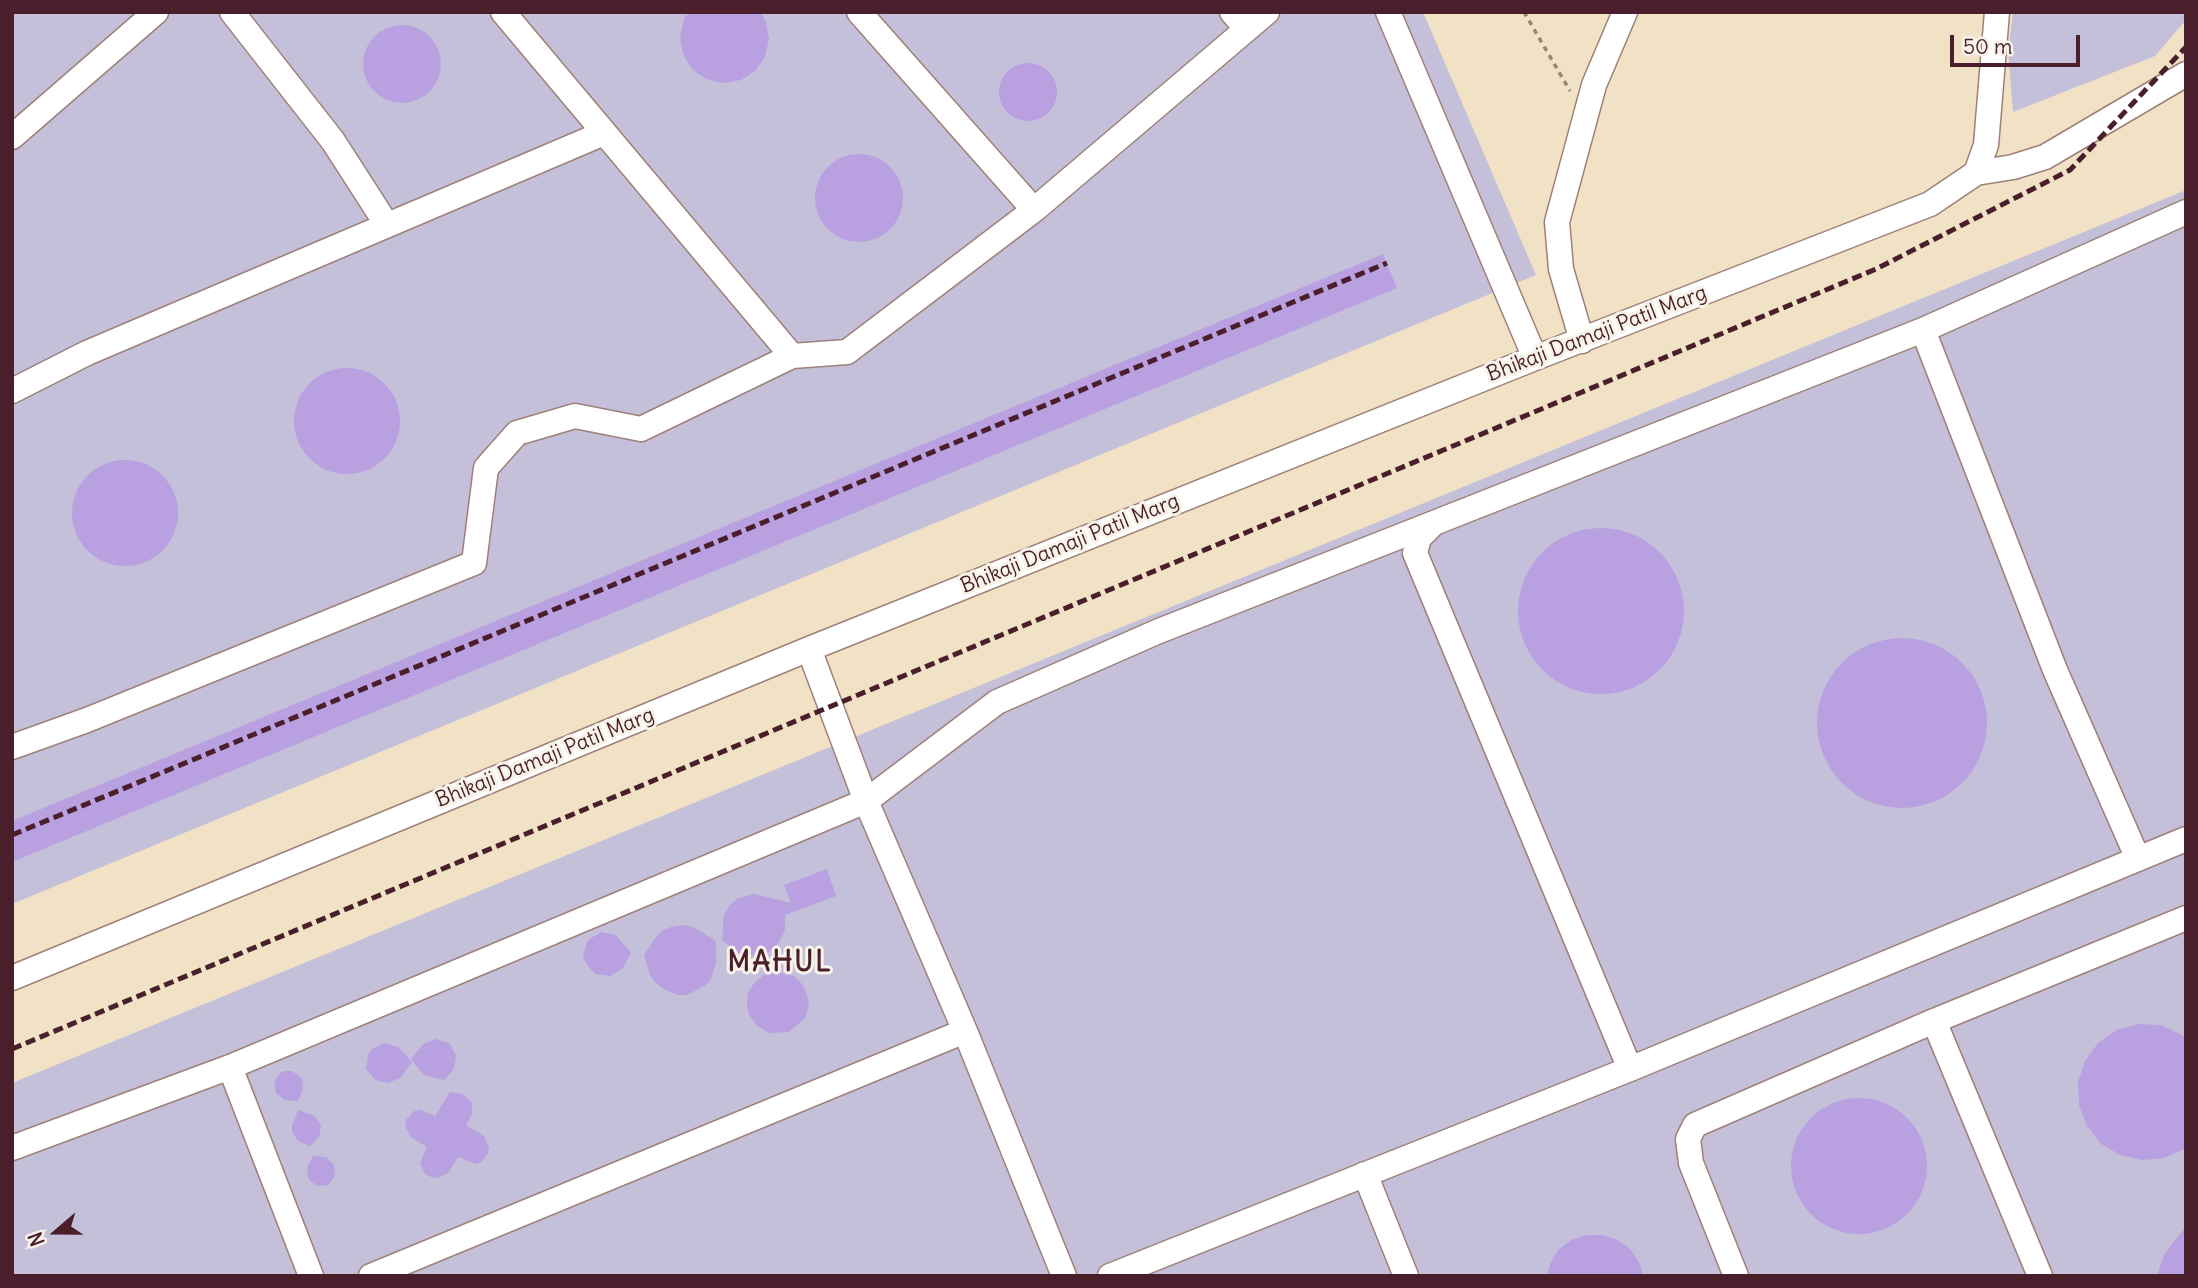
<!DOCTYPE html>
<style>
body{margin:0}
#map{position:relative;width:2198px;height:1288px;overflow:hidden;background:#f1e2c6;font-family:Delius,sans-serif}
canvas{display:block}
.frame{position:absolute;inset:0;border:14px solid #4a1f2b;pointer-events:none}
.north{position:absolute;left:21px;top:1197px;width:70px;height:70px;-webkit-text-stroke:5px #f7f3e8;paint-order:stroke;rotate:250deg;font-size:19px;font-weight:700;line-height:28px;text-align:center;color:#4a1f2b}
.north::after{content:'';display:block;margin:auto;width:24px;height:32px;background:#4a1f2b;clip-path:polygon(50% 0,100% 100%,50% 72%,0 100%)}
.scale{position:absolute;left:1950px;top:35px;width:130px;height:32px;box-sizing:border-box;border:4px solid #4a1f2b;border-top:0;padding-left:9px;font-size:21px;line-height:24px;white-space:nowrap;color:#4a1f2b;-webkit-text-stroke:5px #f7f3e8;paint-order:stroke}
</style>
<div id="map">
<canvas width="2198" height="1288"></canvas>
<div class="frame"></div>
<div class="north">N</div>
<div class="scale">50 m</div>
</div>
<script>
const ctx = document.querySelector('canvas').getContext('2d');
ctx.lineJoin = 'round';
function fill(path, color) {
  ctx.fillStyle = color;
  ctx.fill(path, 'evenodd');
}
function trace(path, color, width, dash) {
  ctx.strokeStyle = color;
  ctx.lineWidth = width;
  ctx.lineCap = dash ? 'butt' : 'round';
  ctx.setLineDash(dash || []);
  ctx.stroke(path);
}
function label(font, color, halo, rows, align = 'center') {
  ctx.font = font + ' Delius,sans-serif';
  ctx.lineWidth = 6;
  ctx.setLineDash([]);
  ctx.textBaseline = 'middle';
  ctx.strokeStyle = halo;
  ctx.fillStyle = color;
  for (const [text, x, y, turn = 0] of rows) {
    ctx.save();
    ctx.translate(x, y);
    ctx.rotate((+turn || 0) * Math.PI / 180);
    ctx.textAlign = isNaN(turn) ? turn : align;
    if (halo) ctx.strokeText(text, 0, 0);
    ctx.fillText(text, 0, 0);
    ctx.restore();
  }
}
const industrial = new Path2D(`
 M12,12H1423L1536,275L12,904Z
 M2013,12H2186V20L2155,56L2013,112L2008,51Z
 M2186,190V1276H12V1083Z`);
const building = new Path2D(`
 M689,12H760L766,22L769,39L765,57L755,71L741,80L723,83L706,79L692,69L683,54L680,37L684,20Z
 M363 64a39 39 0 1 1 78 0a39 39 0 1 1-78 0Z
 M999 92a29 29 0 1 1 58 0a29 29 0 1 1-58 0Z
 M815 198a44 44 0 1 1 88 0a44 44 0 1 1-88 0Z
 M1383,254L1397,288L12,862V821Z
 M294 421a53 53 0 1 1 106 0a53 53 0 1 1-106 0Z
 M72 513a53 53 0 1 1 106 0a53 53 0 1 1-106 0Z
 M1518 611a83 83 0 1 1 166 0a83 83 0 1 1-166 0Z
 M1817 723a85 85 0 1 1 170 0a85 85 0 1 1-170 0Z
 M827,869L836,896L785,915V929L780,941L763,958L739,953L722,940L724,915L730,905L738,898L754,894L791,903L784,885Z
 M685,925L695,928L716,941V964L710,981L703,987L687,995H678L662,988L655,982L650,975L644,955L655,938L662,931L671,927Z
 M601,932L616,935L631,953L623,968L610,976L595,974L585,962L583,955L588,940Z
 M769,971L794,976L802,984L807,994L809,1006L804,1019L789,1032L769,1033L757,1026L749,1015L747,1004L748,993L754,983Z
 M2138,1024L2161,1025L2186,1037V1148L2164,1158L2142,1160L2120,1155L2101,1144L2087,1126L2079,1105L2078,1082L2085,1061L2098,1043L2116,1030Z
 M436,1039L449,1043L456,1055L454,1069L444,1080L424,1075L411,1059L423,1044Z
 M384,1043L398,1047L412,1062L400,1078L388,1083L375,1080L366,1069L368,1055L372,1049Z
 M286,1071H292L302,1078L303,1089L298,1101L285,1100L276,1093L274,1082L281,1072Z
 M450,1092L462,1094L472,1102V1114L466,1125L484,1136L489,1147L488,1153L481,1162L475,1164L458,1157L448,1173L437,1178L431,1177L425,1174L420,1163L427,1147L411,1137L405,1126L406,1120L414,1111L420,1110L435,1116Z
 M1791 1166a68 68 0 1 1 136 0a68 68 0 1 1-136 0Z
 M298,1110L315,1116L321,1126L319,1137L310,1146L298,1141L292,1132V1126Z
 M313,1156L326,1157L334,1165L335,1176L328,1185L317,1186L308,1179L307,1167Z
 M2186,1226V1276H2157L2164,1255Z
 M1587,1235H1603L1618,1240L1631,1250L1640,1264L1643,1276H1547L1550,1264L1558,1250L1571,1240Z`);
const path = new Path2D(`
 M1524,12L1570,91`);
const minor = new Path2D(`
 M232,12L333,141L387,225
 M503,12L792,356
 M859,12L1034,210
 M1232,12L1246,28
 M1388,12L1535,358
 M12,137L156,12
 M1976,173L2013,167L2045,157L2186,74
 M1923,330L2055,670L2138,859
 M1582,341L1561,269L1557,222L1594,85L1625,12
 M12,391L87,353L604,133
 M809,649L866,801L965,1031
 M12,747L87,720L474,563L486,468L517,433L575,416L641,429L792,356L847,352L1034,210L1267,12
 M12,978L809,649L1535,358L1930,204L1976,173L1986,145L1997,12
 M1934,1021L2040,1276
 M230,1067L311,1276
 M1630,1069L1415,553L1419,538L1434,523L1923,330L2186,212
 M12,1148L230,1067L866,801L997,702L1159,631L1434,523
 M1365,1174L1406,1276
 M371,1276L965,1031L1064,1276
 M1110,1276L1630,1069L2186,839
 M1736,1276L1691,1163L1688,1139L1695,1125L1934,1021L2186,918`);
const rail = new Path2D(`
 M12,835L1387,263
 M12,1049L1876,269L2070,170L2186,47`);
const streetNames = [
 ["Bhikaji Damaji Patil Marg",1597,334,-21],
 ["Bhikaji Damaji Patil Marg",1070,544,-22],
 ["Bhikaji Damaji Patil Marg",545,758,-22]
];
const districtNames = [
 ["MAHUL",780,963]
];
fill(industrial, '#c5c0da');
fill(building, '#b8a0e1');
trace(minor, '#9e8078', 27);
trace(path, '#9e8078', 3.5, [5, 5]);
trace(minor, '#fff', 24);
trace(rail, '#4a1f2b', 5, [10, 5]);
label('21px', '#4a1f2b', '#f7f3e8', streetNames);
ctx.letterSpacing = '2px';
label('bold 28px', '#4a1f2b', '#f7f3e8', districtNames);
ctx.letterSpacing = '0px';
</script>
